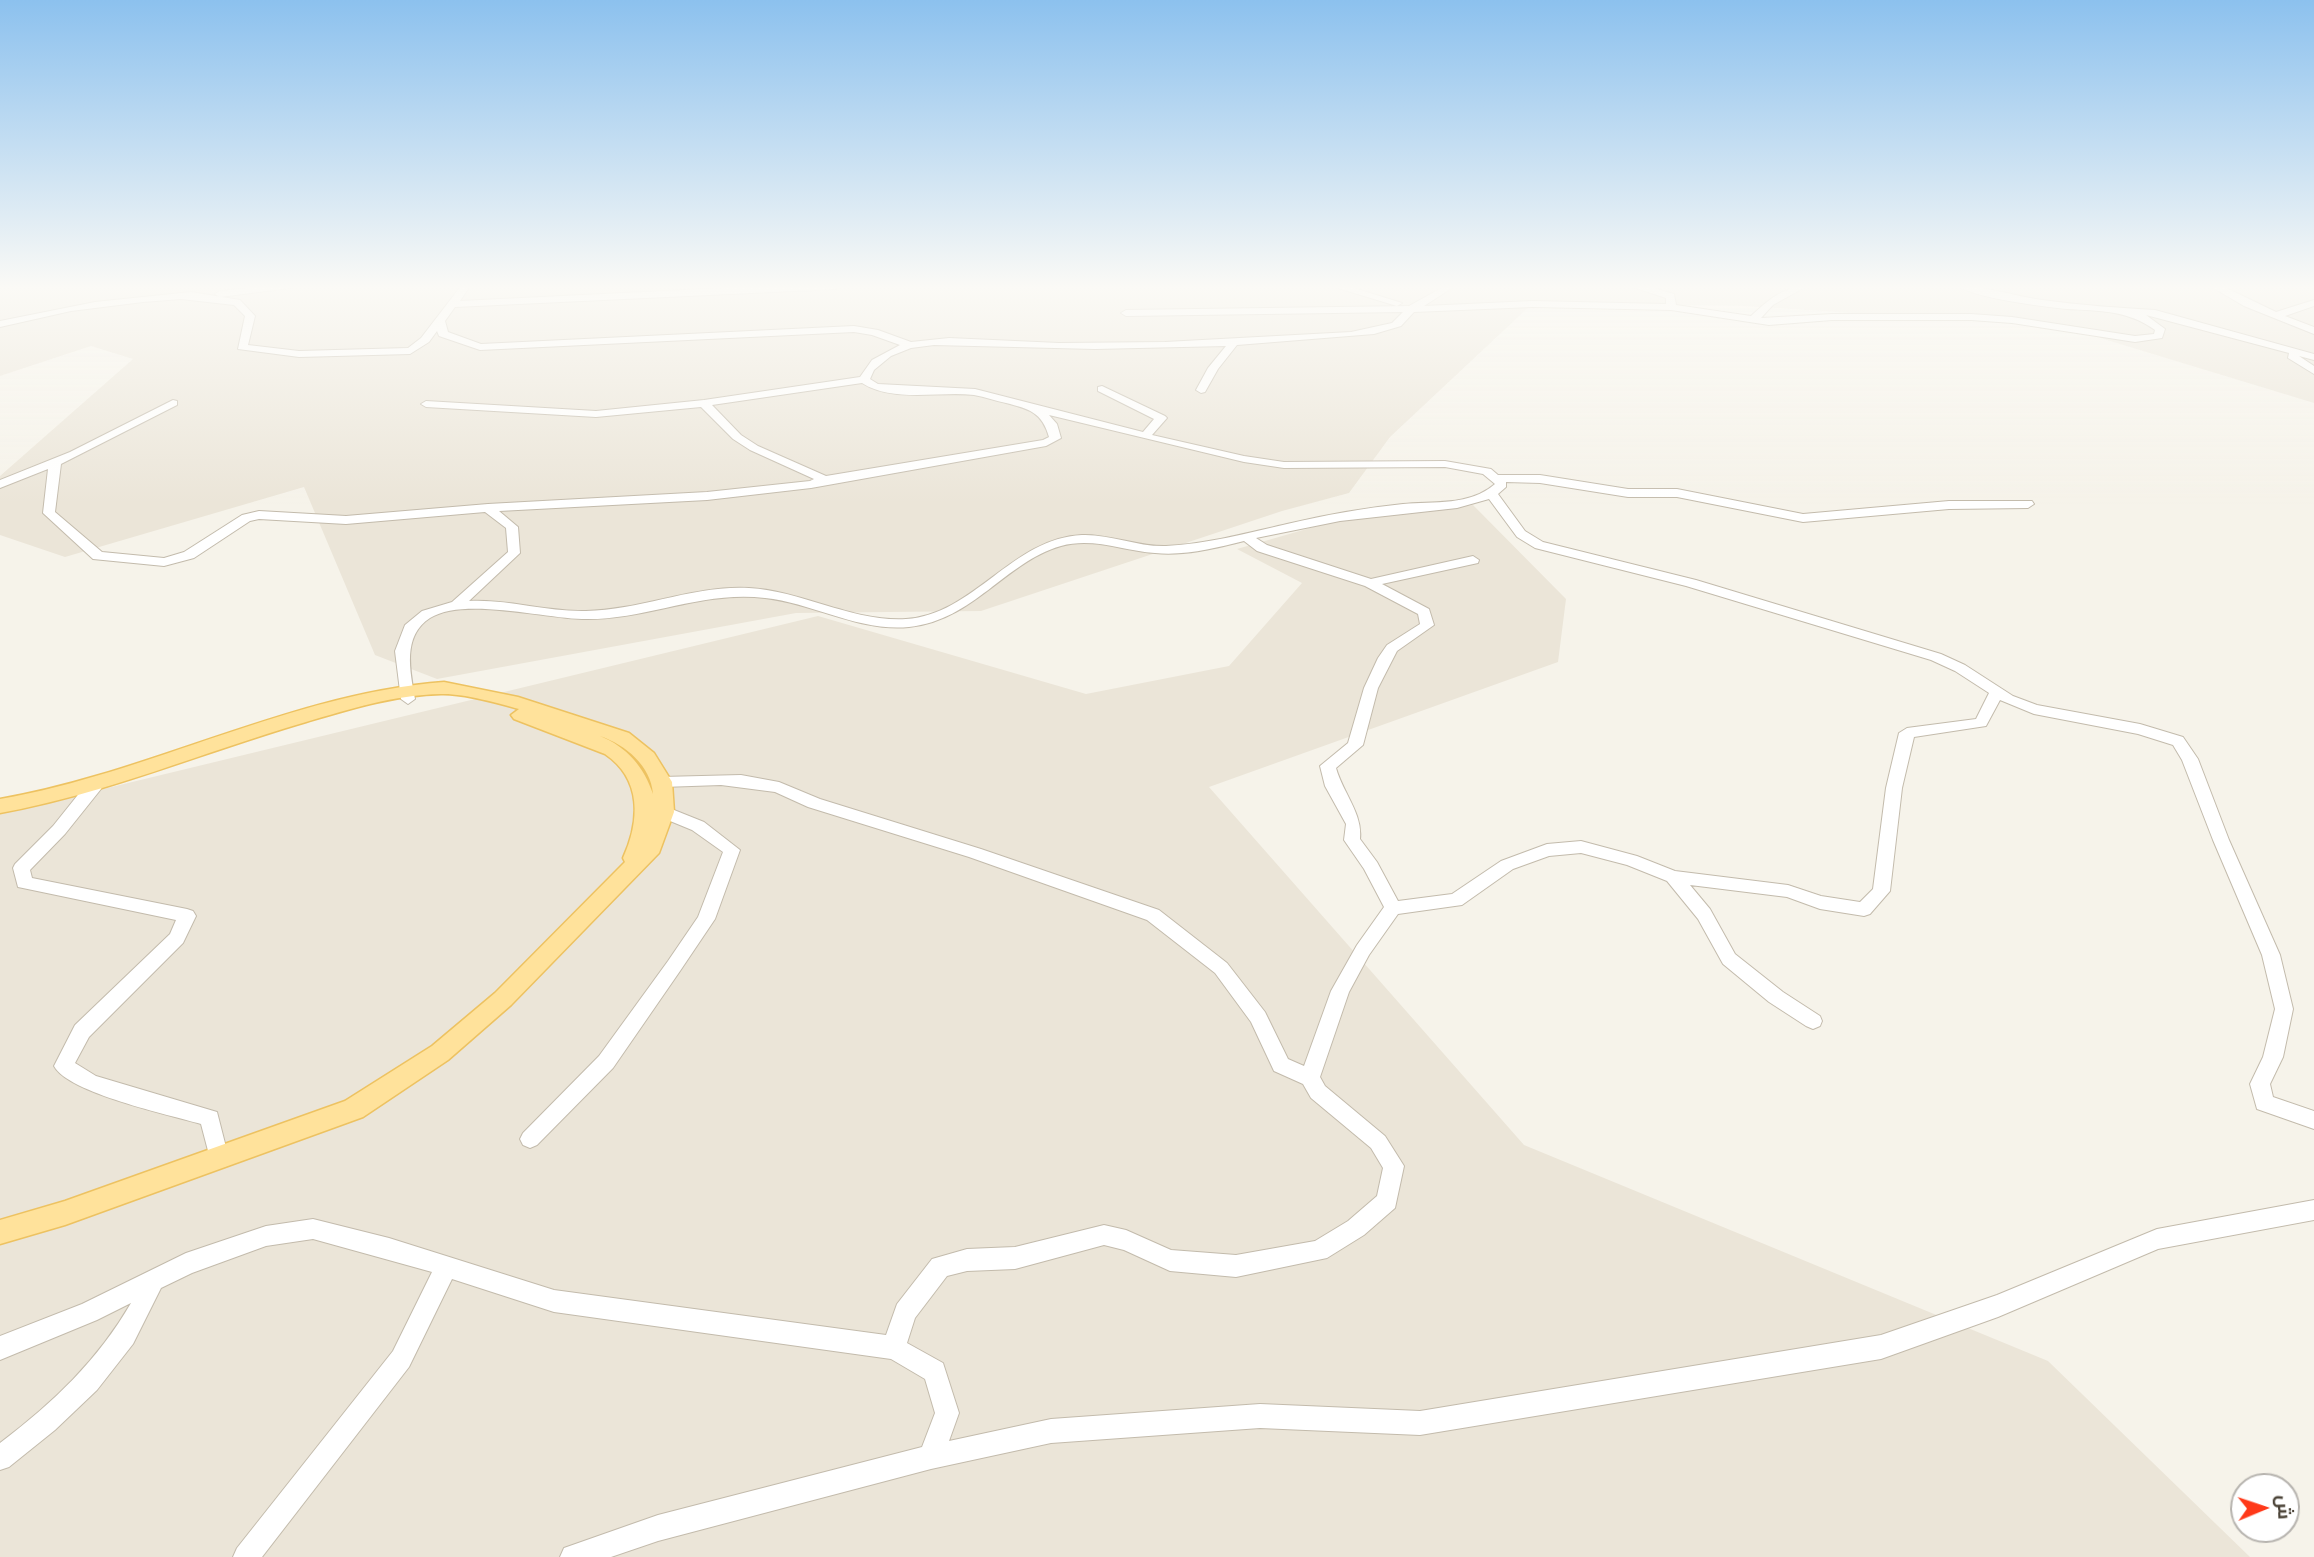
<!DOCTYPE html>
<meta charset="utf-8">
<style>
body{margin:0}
#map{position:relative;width:2314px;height:1557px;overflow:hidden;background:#f6f3ea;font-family:Roboto,Cairo,sans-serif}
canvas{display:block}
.north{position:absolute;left:2230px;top:1473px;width:70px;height:70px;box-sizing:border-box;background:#fff;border:2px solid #b7b4af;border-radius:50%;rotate:88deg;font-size:19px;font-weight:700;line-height:28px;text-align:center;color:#4b4337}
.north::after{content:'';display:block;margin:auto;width:24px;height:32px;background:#ff3919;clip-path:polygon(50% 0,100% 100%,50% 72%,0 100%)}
</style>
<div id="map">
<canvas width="2314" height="1557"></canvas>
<div class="north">ش</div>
</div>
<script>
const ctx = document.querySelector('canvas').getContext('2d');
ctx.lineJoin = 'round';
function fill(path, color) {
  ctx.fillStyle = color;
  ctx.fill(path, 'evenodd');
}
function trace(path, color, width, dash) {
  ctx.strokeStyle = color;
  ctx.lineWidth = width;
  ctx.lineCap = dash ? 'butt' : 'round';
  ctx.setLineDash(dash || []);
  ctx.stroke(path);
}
const residential = new Path2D(`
 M0,286H2314V403L2064,327L1745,306L1532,304L1390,437L1349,493L1282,511L981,611L796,613L437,679L375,655L304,487L65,557L0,535V476L133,359L91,346L0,376Z
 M1473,505L1566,599L1558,662L1209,787L1524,1145L2048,1361L2250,1557H0V814L818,616L1086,694L1229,666L1302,583L1237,549L1338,520Z`);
const minor = new Path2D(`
 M268,286H305L220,297L215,294L220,291Z
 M461,286H470L460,301L766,286H840L836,289L455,307L445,321L448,332L481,344L854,326L878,330L911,342L949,338L1059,343L1165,342L1351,332L1392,323L1403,312L1126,316L1121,313L1126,310L1409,306L1445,286H1455L1424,306L1532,301L1666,304V298L1630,286H1646L1674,294L1676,305L1751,316C1767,301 1784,286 1807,286L1773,305L1761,318L1832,314H1971L2012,317L2135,336L2154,334L2155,330C2128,310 2099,311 2067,309C2039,306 1980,299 1957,286C1986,286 2014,296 2042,300C2080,305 2119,308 2155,310L2314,354V360L2299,356L2314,366V374L2288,358L2289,353L2146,315L2165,329L2162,338L2135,342L2012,323L1971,320H1832L1769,325L1671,310L1532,307L1414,312L1401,326L1374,334L1237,345L1218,369L1205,392L1201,393L1196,390L1208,368L1226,346L1095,349L934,345L911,348L891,356L874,370L870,379L878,384L975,389L1143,432L1154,419L1098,391V387L1102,386L1165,416L1167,418L1152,435L1244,456L1284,462L1445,461L1491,469L1498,475H1540L1628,489H1677L1803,514L1949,501H2032L2034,504L2028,508L1949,509L1803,522L1677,497H1628L1540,483L1506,482V487L1498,494L1525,531L1543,542L1696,580L1941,654L1965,665L2013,696L2037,705L2140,724L2183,737L2198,759L2229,840L2280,955L2293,1009L2283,1057L2270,1084L2273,1097L2314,1111V1129L2257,1109L2250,1084L2263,1057L2275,1009L2262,955L2213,840L2182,760L2173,745L2138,734L2034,714L2000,700L1986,726L1914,737L1902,788L1890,891L1870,914L1864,916L1820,909L1787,897L1690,885L1710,909L1735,954L1783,992L1820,1016L1822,1021L1820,1026L1813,1029L1806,1026L1769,1002L1723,964L1698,919L1667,881L1627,865L1581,853L1549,856L1513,869L1462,905L1398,914L1369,955L1349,992L1320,1077L1325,1086L1385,1136L1404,1166L1395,1208L1364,1235L1327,1258L1236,1277L1170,1271L1124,1250L1104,1245L1015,1269L967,1271L947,1276L915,1318L907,1343L943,1363L959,1413L949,1441L1051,1419L1260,1404L1420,1411L1881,1335L1997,1295L2157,1229L2314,1200V1220L2158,1249L1998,1317L1881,1359L1420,1435L1260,1428L1051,1443L931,1469L658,1541L611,1557H560L564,1548L658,1515L922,1447L935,1413L925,1379L891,1359L554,1312L452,1279L409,1367L262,1557H233L237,1548L393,1351L432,1272L313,1239L266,1246L192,1273L161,1288L133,1344L97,1390L55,1430L9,1467L0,1470V1443C53,1403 98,1360 131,1303L97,1320L0,1360V1336L82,1304L186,1253L266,1226L313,1219L389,1238L554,1290L886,1335L897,1304L932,1259L967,1249L1015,1247L1104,1225L1126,1230L1171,1250L1236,1255L1315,1241L1348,1221L1377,1196L1383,1168L1371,1148L1311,1098L1303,1084L1274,1071L1251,1022L1215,973L1147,920L969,857L808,807L775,792L721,785L662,787L654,782L662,777L741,775L779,782L820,799L981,849L1159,910L1227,963L1265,1012L1288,1059L1304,1066L1331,991L1357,945L1384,907L1364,869L1344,840L1346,824L1325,786L1320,766L1348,743L1364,688L1378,658L1387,645L1420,624L1418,614L1365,586L1257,551L1244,541C1216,548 1185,556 1155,553C1124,551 1093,537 1061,546C1005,562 974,620 909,627C859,632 813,603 765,598C702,590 644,621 582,619C543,618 463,597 430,618C402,636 410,671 415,699L408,704L401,699L395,651L405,625L422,611L452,602L508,552L506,528L485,512L346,524L259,519L250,521L194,558L164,566L93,559L43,513L48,469L0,488V480L70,452L173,400L177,401V405L61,464L55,512L102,552L164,558L184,552L242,515L259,511L346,516L488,504L707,492L810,481L814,479L750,450L733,439L701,407L596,417L426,407L421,404L426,401L596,411L704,400L860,377L872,360L900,345L872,335L854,332L480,350L439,336L437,331L429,342L410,354L299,357L238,349L245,316L234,305L181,299L143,302L71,311L0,327V321L95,302L191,292L240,300L255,316L248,345L299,351L408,348L421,338ZM862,383C893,403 939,391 974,395C985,397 996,401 1006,403C1029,409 1042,412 1049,437L1043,440L826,476L758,446L741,435L712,405ZM1049,415L1244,462L1284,468L1445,467L1483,474L1495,484C1470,506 1434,501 1403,504C1364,508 1325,515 1287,524C1247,533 1207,544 1166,546C1138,547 1110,534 1082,535C1012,538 974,615 906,619C852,622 803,591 749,588C694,585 641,610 586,611C547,612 508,599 469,601L520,553L518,527L499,511L707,500L811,488L1046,446L1061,438L1057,424ZM1489,499L1517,537L1535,548L1686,586L1931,660L1955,671L1989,693L1976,719L1907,728L1899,733L1886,788L1873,889L1860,902L1821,896L1788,885L1675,871L1637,856L1581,841L1547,844L1501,861L1452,894L1398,901L1377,862L1360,839C1363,814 1343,793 1336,768L1363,745L1378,688L1397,651L1434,625L1429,609L1382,584L1478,563L1479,560L1473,556L1371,579L1267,545L1256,538L1340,521L1457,508Z
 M1331,286H1347L1402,303L1397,306Z
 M2210,286H2222L2276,312L2314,300V306L2285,316L2314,327V334L2244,306Z
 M95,780L101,781L103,785L101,789L65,834L30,870L32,878L187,909L193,911L196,916L183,943L89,1037L75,1063L96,1076L217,1112L229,1159L226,1166L219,1168L212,1166L201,1124C170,1115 68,1093 54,1066L75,1025L170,934L176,920L18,887L13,868L15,864L53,826L89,781Z
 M664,806L704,822L740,850L715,919L680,971L613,1068L537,1145L530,1148L523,1145L520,1139L523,1133L599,1056L668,961L698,917L723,852L692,830L658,816L656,812Z`);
const major = new Path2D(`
 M444,682L518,697L629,733L654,753L672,782L674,812L659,853L511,1005L448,1060L363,1117L65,1225L0,1244V1220L65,1201L345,1101L432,1046L495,993L625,862L623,858C640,821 642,779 605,754L514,719L511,715L519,709C498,703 462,693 441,694C394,695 350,709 306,722C203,752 106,794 0,813V799C151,773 290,694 444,682ZM600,736C626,745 651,766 653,794C644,767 627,747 600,736Z`);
fill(residential, '#ebe5d8');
trace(minor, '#c3bbac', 2);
trace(major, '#edc261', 3);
fill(minor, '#fff');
fill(major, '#ffe29b');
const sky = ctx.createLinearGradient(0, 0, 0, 504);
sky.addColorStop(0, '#8cc1ee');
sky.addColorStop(0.57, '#fbfaf6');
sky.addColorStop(1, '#fbfaf600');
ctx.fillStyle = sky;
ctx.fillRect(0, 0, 2314, 504);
</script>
